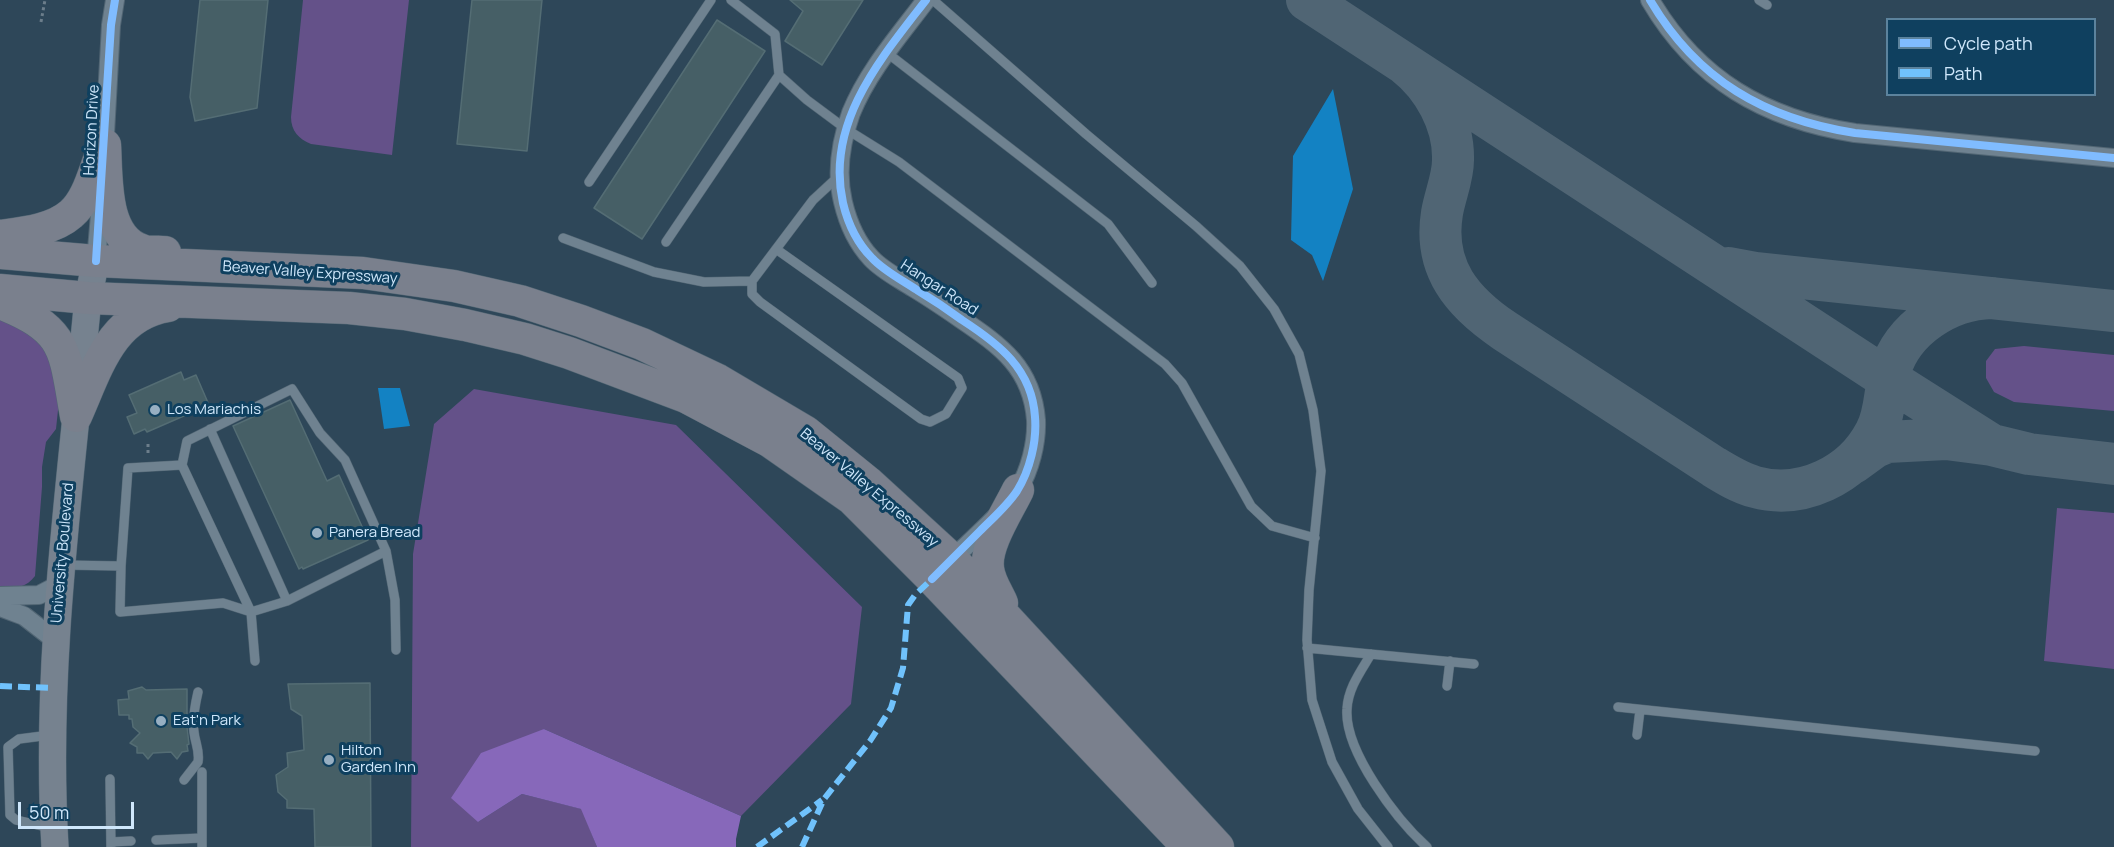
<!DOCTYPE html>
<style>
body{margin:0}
#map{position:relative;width:2114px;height:847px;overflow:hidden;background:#2e4759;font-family:Manrope,sans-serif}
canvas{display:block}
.legend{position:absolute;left:1886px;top:18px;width:210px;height:78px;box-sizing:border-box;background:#0f405f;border:2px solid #5c839d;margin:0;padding:8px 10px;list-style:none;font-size:18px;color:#cfe7fb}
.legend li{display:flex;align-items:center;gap:12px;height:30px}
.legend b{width:30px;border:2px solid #5c839d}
.scale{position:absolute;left:18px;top:802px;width:116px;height:27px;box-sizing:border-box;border:3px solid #cfe7fb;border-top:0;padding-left:8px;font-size:18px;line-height:21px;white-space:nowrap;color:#cfe7fb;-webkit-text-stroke:4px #0f405f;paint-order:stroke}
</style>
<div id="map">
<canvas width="2114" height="847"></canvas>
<ul class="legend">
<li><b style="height:8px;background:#80bcff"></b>Cycle path</li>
<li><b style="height:8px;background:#70c2fc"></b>Path</li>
</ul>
<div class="scale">50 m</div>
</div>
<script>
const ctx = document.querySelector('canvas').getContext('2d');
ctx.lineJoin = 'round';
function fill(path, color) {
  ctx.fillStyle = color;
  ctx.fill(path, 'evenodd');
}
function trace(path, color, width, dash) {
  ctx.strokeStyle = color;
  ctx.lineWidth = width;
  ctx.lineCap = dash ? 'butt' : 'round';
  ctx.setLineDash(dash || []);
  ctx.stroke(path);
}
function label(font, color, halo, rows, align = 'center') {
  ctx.font = font + ' Manrope,sans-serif';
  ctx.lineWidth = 6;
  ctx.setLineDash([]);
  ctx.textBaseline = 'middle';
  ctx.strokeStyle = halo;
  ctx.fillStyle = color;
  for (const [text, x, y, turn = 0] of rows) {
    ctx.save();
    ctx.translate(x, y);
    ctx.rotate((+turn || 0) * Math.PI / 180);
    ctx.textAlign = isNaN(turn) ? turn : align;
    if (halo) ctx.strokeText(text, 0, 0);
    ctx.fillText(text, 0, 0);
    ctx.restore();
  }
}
const green = new Path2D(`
 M303,0H409L392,155L311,144C299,139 291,131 291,117Z
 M0,313L48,347L61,382L56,429L46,442L42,467V487L35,576C25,589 14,588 0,588Z
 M2024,346L2114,355V411L2014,402L1994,392L1986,378V361L1995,349Z
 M474,389L676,425L862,607L851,704L741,816L544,729L478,822L522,794L582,809L597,847H411L413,554L434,424Z
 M2057,508L2114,513V669L2044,661Z`);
const forest = new Path2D(`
 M544,729L741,816L736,839V847H597L581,809L522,794L478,822L451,798L481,753Z`);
const water = new Path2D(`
 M1333,89L1353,189L1323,281L1312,255L1291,240L1293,156Z
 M378,388H400L410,426L384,429Z`);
const taxiway = new Path2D(`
 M1307,0L1888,379L1992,445
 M1405,64C1433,86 1454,123 1453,160C1453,178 1445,195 1442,213C1433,268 1462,302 1505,331L1714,467C1727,475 1740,483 1755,487C1802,500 1853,475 1875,433C1886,414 1884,391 1890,371C1903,328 1948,299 1992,298
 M1728,268L1755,273L2114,311
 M1853,463L1875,447L1887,442L1946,439L1992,445L2029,454L2114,464`);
const building = new Path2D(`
 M200,0H268L257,108L195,121L190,97Z
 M472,0H542L527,151L457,144Z
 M790,0H863L822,65L785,41L803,11Z
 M717,20L765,51L642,239L594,208Z
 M181,372L184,380L196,375L209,405L147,432L145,429L134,434L127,417L137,413L129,395Z
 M290,400L327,481L339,475L368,540L303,569L302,567L299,569L233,426Z
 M370,683L371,847H315L314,809L287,808V800L278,792L276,775L288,767L287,753L304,750L302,716L291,709L288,684Z
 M142,687L146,690L187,689V727L189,744L187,745L188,751L182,752L177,759L171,752L153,753L148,759L143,753H137V747L130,743L140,733L133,727L132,719H129V715H119L118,700L129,699L128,691Z`);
const path = new Path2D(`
 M41,22L45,0
 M148,444V456`);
const lane = new Path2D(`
 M731,0L775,34L779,75L807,100L846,129L899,162L1165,364L1182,383L1251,506L1272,526L1315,538
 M933,0L1086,134L1196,226L1240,266L1274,309L1299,354L1313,410L1321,471L1309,590L1307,640L1312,700L1332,762L1358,809L1388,847
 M1759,0L1767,5
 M886,52L1108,224L1152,283
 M589,182L711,0
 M563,238L654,272L704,282L752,281
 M666,242L779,75
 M776,249L958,378L962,388L946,414L930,422L921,419L760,302L752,294V281L813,200L840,175
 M210,429L287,601
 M182,465L128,468L121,566L120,612L223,603L251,612L287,601L386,551
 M64,565L121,566
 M1307,648L1474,664
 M1371,654C1361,671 1348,688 1347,709C1344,751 1397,820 1427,847
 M255,661L251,612L182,465L187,441L292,389L320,433L345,460L386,551L395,600L396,650
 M1447,686L1450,661
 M1618,707L2035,751
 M50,735L19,739L8,747L10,815L16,820L51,828
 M1637,735L1640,710
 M202,772V847
 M110,779L111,847
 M184,780L198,762C200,750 195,743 194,732C192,719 195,705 198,692
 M156,840L202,838
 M111,842L131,841`);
const street = new Path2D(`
 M926,0C899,36 868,71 851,113C841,141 836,173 843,202C848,223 856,242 871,258C882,270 898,278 912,287C929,297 945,308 961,319C1001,346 1032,368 1036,420C1037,443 1030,470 1018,490C1004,513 967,544 946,565
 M1650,0C1697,80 1765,119 1855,133L2114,158
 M104,152L111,25L115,0
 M96,261L101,203
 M0,596L39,595L60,584
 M0,607L24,616L55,640`);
const primary = new Path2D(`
 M55,847C44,663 71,481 88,298L96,261`);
const highway = new Path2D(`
 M105,145C107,178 103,238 142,250C148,253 158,251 165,252
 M0,236C22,233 53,230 71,214C88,200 94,171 102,152
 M0,253L96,261L363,273L454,286L520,301L581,321L642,344L718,380L806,432L869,483L952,559L1218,847
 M0,290L88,298L349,308L405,314L465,325L525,339L569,353L686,397L769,441L852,499L932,579L1188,847
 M0,303C68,330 64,349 76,416
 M76,416C97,369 111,315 168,306
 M1002,603C997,592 989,580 988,568C985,545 1008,511 1018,490`);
const quiet = new Path2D(`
 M0,686L53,688
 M757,847L822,800
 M802,847L824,799L870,741L891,708L903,668L908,605L915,595L932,579`);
const cycleway = new Path2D(`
 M926,0C881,58 825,123 843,203C848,224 857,243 872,258C884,271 902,280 917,290C932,299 947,309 962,320C999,344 1032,369 1035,417C1037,441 1030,470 1017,491C1007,506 993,518 980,531C964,547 948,563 932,579
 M1650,0C1697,80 1765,119 1855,133L2114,158
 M96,261L111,25L115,0`);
const markers = [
 [155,410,6,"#97afc2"],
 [317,533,6,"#97afc2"],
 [161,721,6,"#97afc2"],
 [329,760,6,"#97afc2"]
];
const streetNames = [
 ["Horizon Drive",92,130,-87],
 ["Beaver Valley Expressway",310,273,4],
 ["Hangar Road",939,288,33],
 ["Beaver Valley Expressway",869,488,40],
 ["University Boulevard",63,553,-85]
];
const poiNames = [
 ["Los Mariachis",167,410],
 ["Panera Bread",329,533],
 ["Eat'n Park",173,721],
 ["Hilton",341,751],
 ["Garden Inn",341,768]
];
fill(green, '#645189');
fill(forest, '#8768ba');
fill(water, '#1382c3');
trace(taxiway, '#506574', 42);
fill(building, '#465f66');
trace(building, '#546d74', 1.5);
trace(lane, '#526674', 10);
trace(street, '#526674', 20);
trace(primary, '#526674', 28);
trace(highway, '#526674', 33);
trace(path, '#6c7e8b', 3, [3, 3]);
trace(lane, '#6f8290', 9);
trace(street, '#6f8290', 18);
trace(primary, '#76828f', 27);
trace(highway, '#7a808d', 32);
trace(quiet, '#70c2fc', 6, [12, 6]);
trace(cycleway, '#80bcff', 8);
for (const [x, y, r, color] of markers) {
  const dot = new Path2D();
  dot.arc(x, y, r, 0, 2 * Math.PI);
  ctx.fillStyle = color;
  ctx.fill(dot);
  trace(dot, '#0f405f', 2);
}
label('15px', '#cfe7fb', '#0f405f', streetNames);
label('15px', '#cfe7fb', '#0f405f', poiNames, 'left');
</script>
